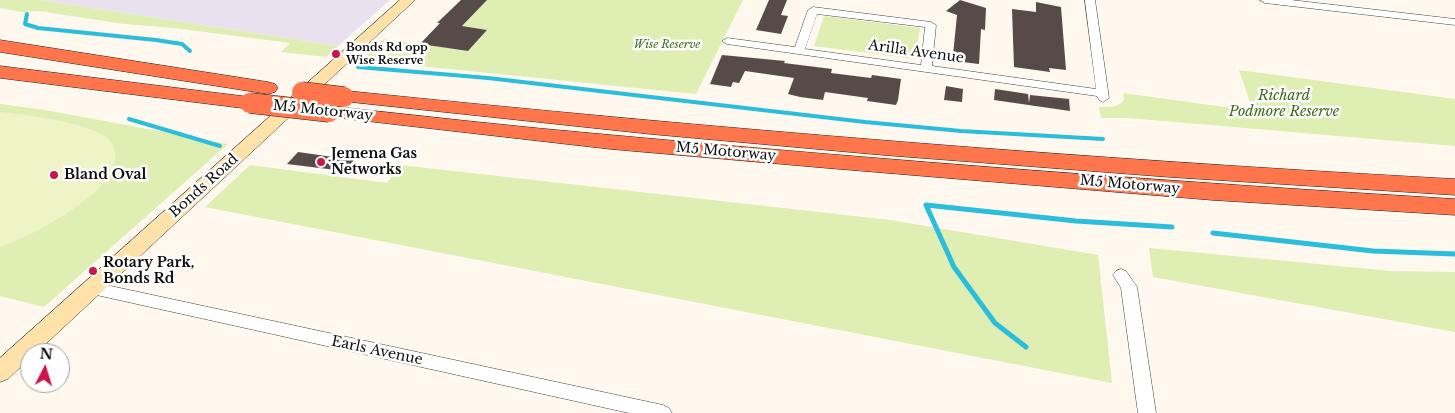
<!DOCTYPE html>
<style>
body{margin:0}
#map{position:relative;width:1455px;height:413px;overflow:hidden;background:#fff8ee;font-family:"Libre Baskerville",serif}
canvas{display:block}
.north{position:absolute;left:20px;top:343px;width:50px;height:50px;box-sizing:border-box;background:#fff;border:1px solid #9f9f9f;border-radius:50%;rotate:5deg;font-size:14px;font-weight:700;line-height:20px;text-align:center;color:#0e0e0e}
.north::after{content:'';display:block;margin:auto;width:18px;height:22px;background:#cd1647;clip-path:polygon(50% 0,100% 100%,50% 72%,0 100%)}
</style>
<div id="map">
<canvas width="1455" height="413"></canvas>
<div class="north">N</div>
</div>
<script>
const ctx = document.querySelector('canvas').getContext('2d');
ctx.lineJoin = 'round';
function fill(path, color) {
  ctx.fillStyle = color;
  ctx.fill(path, 'evenodd');
}
function trace(path, color, width, dash) {
  ctx.strokeStyle = color;
  ctx.lineWidth = width;
  ctx.lineCap = dash ? 'butt' : 'round';
  ctx.setLineDash(dash || []);
  ctx.stroke(path);
}
function label(font, color, halo, rows, align = 'center') {
  ctx.font = font + ' "Libre Baskerville",serif';
  ctx.lineWidth = 5;
  ctx.setLineDash([]);
  ctx.textBaseline = 'middle';
  ctx.strokeStyle = halo;
  ctx.fillStyle = color;
  for (const [text, x, y, turn = 0] of rows) {
    ctx.save();
    ctx.translate(x, y);
    ctx.rotate((+turn || 0) * Math.PI / 180);
    ctx.textAlign = isNaN(turn) ? turn : align;
    if (halo) ctx.strokeText(text, 0, 0);
    ctx.fillText(text, 0, 0);
    ctx.restore();
  }
}
const industrial = new Path2D(`
 M40,0H390L338,46Z`);
const green = new Path2D(`
 M0,0H40L338,46L326,57L281,52L290,43L174,28L124,24L39,11L22,12L0,8Z
 M487,0H743L696,94L361,60L384,39L468,51L487,30L462,26Z
 M824,16L920,28L915,59L814,46Z
 M1239,70L1455,99V146L1128,118H1101L1099,107C1110,107 1118,108 1124,100L1123,93L1253,111Z
 M0,104L45,110L228,144L44,307L0,296Z
 M250,165L387,183L400,165L890,220L1098,255L1112,383L205,207Z
 M1149,248L1391,271L1455,272V332L1153,277Z`);
const pitch = new Path2D(`
 M0,112C23,114 96,123 110,141C142,182 28,238 0,247Z`);
const streamFar1 = new Path2D(`
 M27,14L25,24L38,28L156,40L182,44L190,51
 M358,67L488,78L865,122L961,131L1103,139
 M129,119L220,146`);
const stream = new Path2D(`
 M1213,233L1373,251L1455,254
 M1026,347L995,323L954,267L926,205L1076,221L1172,227`);
const building = new Path2D(`
 M461,0H487L462,26L487,30L468,51L420,44L440,23H437Z
 M769,0H787L781,15L788,16L781,34L756,30Z
 M960,0L986,8L985,30L981,29L979,64L962,62V58L953,55L957,15L946,11Z
 M1036,2L1061,7L1066,70L1049,68L1050,72L1014,67L1012,9L1036,12Z
 M722,55L785,61L784,63L832,69L831,73L871,78L872,75L901,79L898,100L896,105L867,101L868,98L825,92L823,100L800,97L788,94L794,78L745,71L739,83L733,82L731,87L710,84Z
 M946,86L963,89L962,102L944,100Z
 M995,89L1028,94L1029,103L1030,95L1069,99L1070,111L994,100Z
 M298,152L354,160L344,171L287,164Z`);
const minor = new Path2D(`
 M1085,0H1095L1109,98L1103,102L1099,100L1097,96L727,44L722,41L727,38L795,47L808,10L813,7L931,22L936,25L932,66L1096,89ZM817,14L925,27L921,65L805,49Z
 M1260,0H1291L1455,19V25L1265,3Z
 M1121,269L1126,271L1137,287L1156,413H1138L1121,288L1113,275L1116,271Z
 M92,282L663,405L669,408L672,413H629L92,294L87,292L84,288L87,284Z`);
const secondary = new Path2D(`
 M400,0H415L36,353H30V358L8,379L0,382V358Z`);
const motorway = new Path2D(`
 M0,40L268,82L275,84L278,88L275,92L268,94L0,52Z
 M0,66L250,97L257,99L260,103L257,107L250,109L0,78Z
 M348,91C716,129 1085,159 1455,179V195L1169,177L883,155L650,134L341,101L338,97L341,93Z
 M329,106C423,116 517,127 611,135C892,161 1174,182 1455,199V215L1212,200L827,168L610,149L322,116L319,112L322,108Z`);
const motorwayBridge = new Path2D(`
 M302,92L344,97
 M250,103L329,112`);
const markers = [
 [336,54,5,"#cd1647"],
 [321,162,5,"#cd1647"],
 [54,175,5,"#cd1647"],
 [93,271,5,"#cd1647"]
];
const farParknames = [
 ["Wise Reserve",667,45]
];
const farPoinames = [
 ["Bonds Rd opp",346,48],
 ["Wise Reserve",346,61]
];
const streetNames = [
 ["Arilla Avenue",916,52,8],
 ["M5 Motorway",323,111,6],
 ["M5 Motorway",726,152,5],
 ["M5 Motorway",1130,185,5],
 ["Bonds Road",204,186,-42],
 ["Earls Avenue",377,351,12]
];
const parkNames = [
 ["Richard",1284,96],
 ["Podmore Reserve",1284,112]
];
const poiNames = [
 ["Jemena Gas",331,154],
 ["Networks",331,170],
 ["Bland Oval",64,175],
 ["Rotary Park,",103,263],
 ["Bonds Rd",103,279]
];
fill(industrial, '#e9e1ed');
fill(green, '#dfeeb3');
fill(pitch, '#eff4c6');
trace(streamFar1, '#2bbddc', 4);
trace(stream, '#2bbddc', 5);
fill(building, '#574b49');
trace(minor, '#414141', 1);
trace(secondary, '#303030', 1);
trace(motorway, '#1f1f1f', 1);
fill(minor, '#fff');
fill(secondary, '#ffe2a9');
fill(motorway, '#ff764c');
trace(motorwayBridge, '#1f1f1f', 21, []);
trace(motorwayBridge, '#ff764c', 20);
for (const [x, y, r, color] of markers) {
  const dot = new Path2D();
  dot.arc(x, y, r, 0, 2 * Math.PI);
  ctx.fillStyle = color;
  ctx.fill(dot);
  trace(dot, '#fff', 2);
}
label('italic 11px', '#3b6d16', '#fff', farParknames);
label('bold 11px', '#0e0e0e', '#fff', farPoinames, 'left');
label('14px', '#0e0e0e', '#fff', streetNames);
label('italic 14px', '#3b6d16', '#fff', parkNames);
label('bold 14px', '#0e0e0e', '#fff', poiNames, 'left');
</script>
